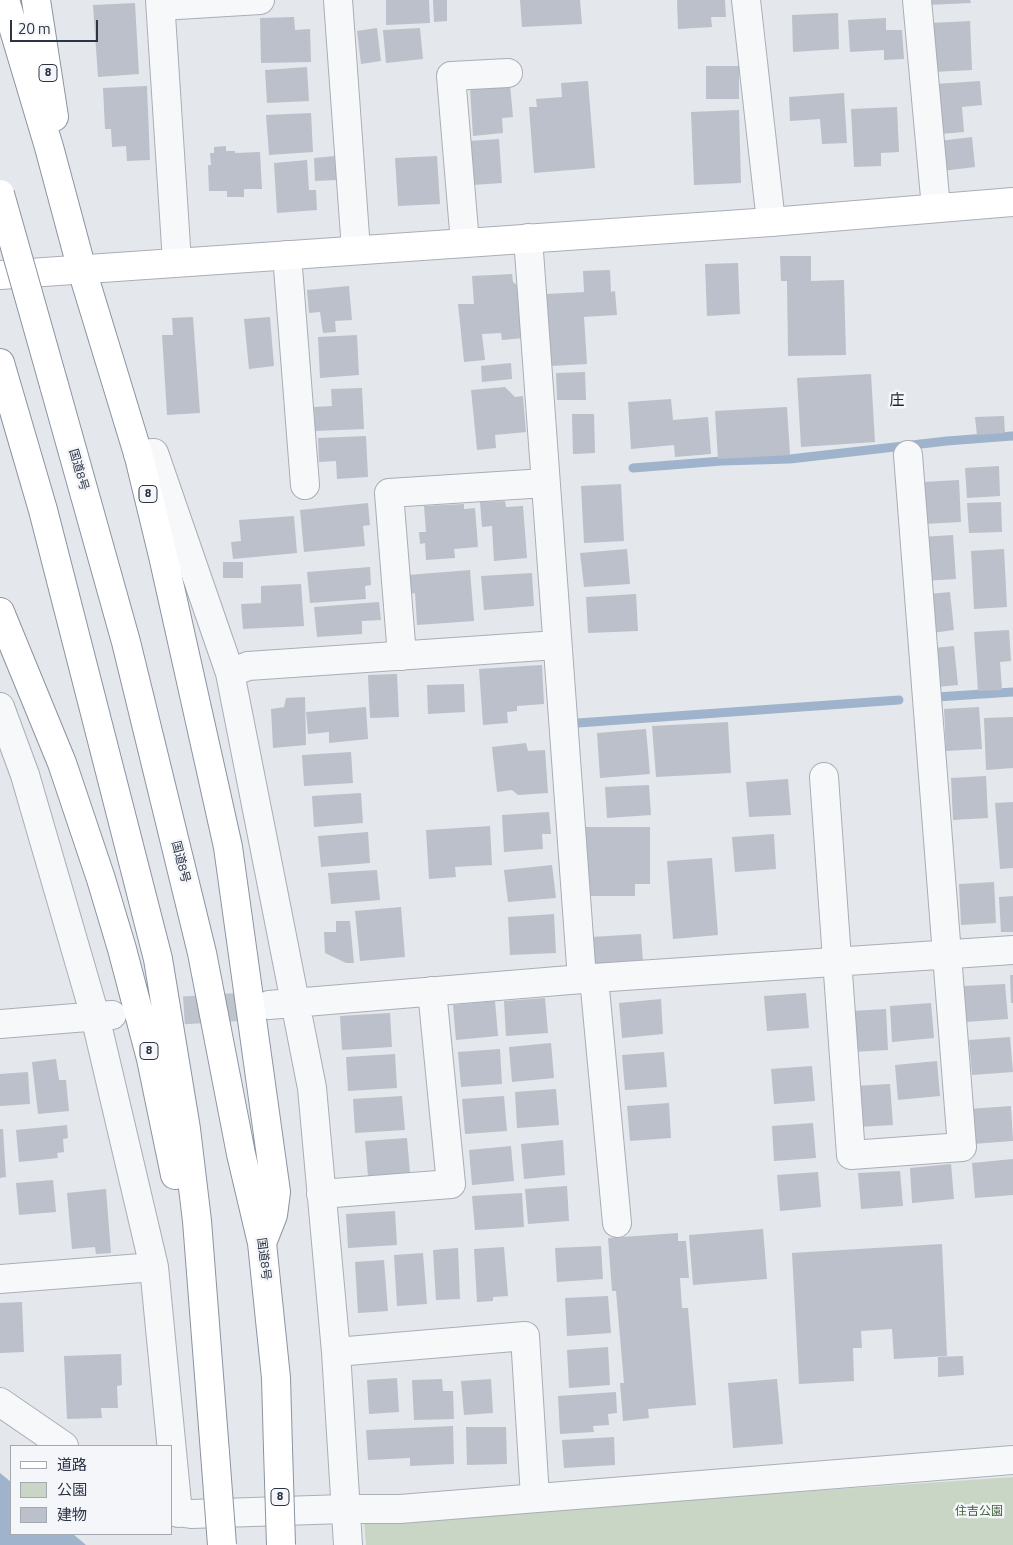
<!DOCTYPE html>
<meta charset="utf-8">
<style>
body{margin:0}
#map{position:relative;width:1013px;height:1545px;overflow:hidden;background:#e4e7ec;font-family:"Titillium Web","Noto Sans JP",sans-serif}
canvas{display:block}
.legend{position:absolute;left:10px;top:1445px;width:162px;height:90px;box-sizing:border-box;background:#f4f6f9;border:1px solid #a4a8b1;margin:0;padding:6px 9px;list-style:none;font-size:15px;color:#2b3445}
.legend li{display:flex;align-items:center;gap:10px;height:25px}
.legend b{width:25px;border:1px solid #a4a8b1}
.scale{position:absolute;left:10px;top:20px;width:88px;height:22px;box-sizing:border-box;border:2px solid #2b3445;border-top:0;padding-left:6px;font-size:15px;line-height:18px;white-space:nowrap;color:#2b3445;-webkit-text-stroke:4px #f4f6f9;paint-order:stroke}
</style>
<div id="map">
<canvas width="1013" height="1545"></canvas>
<ul class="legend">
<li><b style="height:6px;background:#fff"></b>道路</li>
<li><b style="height:14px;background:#c9d6c5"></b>公園</li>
<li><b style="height:14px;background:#bbc0ca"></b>建物</li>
</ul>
<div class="scale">20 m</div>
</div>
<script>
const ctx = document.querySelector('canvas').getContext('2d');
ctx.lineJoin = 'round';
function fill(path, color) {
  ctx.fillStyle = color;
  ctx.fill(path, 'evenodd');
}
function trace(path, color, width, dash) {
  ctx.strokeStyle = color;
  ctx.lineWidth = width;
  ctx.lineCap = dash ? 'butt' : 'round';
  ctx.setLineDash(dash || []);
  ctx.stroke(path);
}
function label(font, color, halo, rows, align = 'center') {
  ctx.font = font + ' "Titillium Web","Noto Sans JP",sans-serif';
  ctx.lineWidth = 5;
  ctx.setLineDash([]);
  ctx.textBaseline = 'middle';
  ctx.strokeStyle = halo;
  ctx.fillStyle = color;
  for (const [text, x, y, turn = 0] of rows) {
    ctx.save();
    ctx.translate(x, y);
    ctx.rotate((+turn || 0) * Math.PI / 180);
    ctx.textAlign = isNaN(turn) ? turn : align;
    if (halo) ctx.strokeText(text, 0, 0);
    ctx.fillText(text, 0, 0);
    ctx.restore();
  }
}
const green = new Path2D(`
 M1013,1477V1545H366L364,1522Z`);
const water = new Path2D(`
 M0,1473L11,1482V1534H73L86,1545H0Z`);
const stream = new Path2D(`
 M633,468L722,461L790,459L947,441L1012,436
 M937,697L1013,692
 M578,723L899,700`);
const building = new Path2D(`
 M386,0H429L430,23L386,25Z
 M433,0H447V21L434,22Z
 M520,0H580L582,24L522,27Z
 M677,0H725L726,17H711L712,27L678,29Z
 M927,0H970L971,3L927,5Z
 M135,3L139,74L98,77L93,5Z
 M838,13L839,49L793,52L792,15Z
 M294,17L295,30L310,29L311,62L261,63L260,18Z
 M886,18V30H902L904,59L884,60V50L850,52L848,20Z
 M970,21L972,70L933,72L931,23Z
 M377,28L381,61L361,64L357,31Z
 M420,28L423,59L386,63L383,30Z
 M706,66H739V99H706Z
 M307,67L309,101L267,103L265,70Z
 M588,81L595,168L534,173L529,107H537L536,99L562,97L561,83Z
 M980,81L982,105L962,107L964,132L940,134L935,84Z
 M510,85L513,117L502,118L503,133L473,136L470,88Z
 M147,86L150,160L127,161L126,146L112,147L111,129H105L103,88Z
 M844,93L847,143L822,144L820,119L790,121L789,97Z
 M897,107L899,152L881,153V166L854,167L851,109Z
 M739,110L741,183L694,185L691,112Z
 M311,113L313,152L269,155L266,115Z
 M972,137L975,167L942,171L939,141Z
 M499,139L502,183L472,185L469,141Z
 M226,146V151H235V153L260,152L262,189H244V197H227V191H209L208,165H211L210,153H214V147Z
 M335,156L337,180L315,181L314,158Z
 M437,156L440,204L398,206L395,158Z
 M307,160L309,190H316L317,210L277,213L274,163Z
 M780,256H811V281L844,280L846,355L788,356L787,281H781Z
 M738,263L740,314L707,316L705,264Z
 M610,270L611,292L615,291L617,315L584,317L587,364L550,366L546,294L584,292L583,271Z
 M512,274L513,282L519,287L524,338L502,340L501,333L482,334L485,360L464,362L458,304H474L472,276Z
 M349,286L352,320L335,321L336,332L323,333L320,312L309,313L307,290Z
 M193,317L200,413L167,415L162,335H173L172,318Z
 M270,317L274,366L249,369L244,319Z
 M357,335L359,375L320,378L318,337Z
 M511,363L512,379L482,382L481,366Z
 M585,372L586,400H557L556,373Z
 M871,374L875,442L801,447L797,378Z
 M505,387L515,397L523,396L526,432L495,435L496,448L477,450L471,390Z
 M362,388L364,429L315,431L314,407L332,406L331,389Z
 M671,399L673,420L708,417L711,454L675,457L674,445L631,449L628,402Z
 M787,407L790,455L718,459L715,411Z
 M572,414H594L595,453L573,454Z
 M1004,416L1005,433L977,435L975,417Z
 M366,436L368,477L337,479L336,461L319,462L318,438Z
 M999,466L1000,496L967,498L965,468Z
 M959,480L961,522L925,524L923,482Z
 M621,484L624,541L584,543L581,486Z
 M505,501L506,507L523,506L527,558L494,561L492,526L482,527L480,502Z
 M1001,502L1002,532L969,533L967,503Z
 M368,503L370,525L363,526L365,546L304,552L300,510Z
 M464,504V509L475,508L478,547L454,549L455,558L426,560L425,543L420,544L419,532H426L424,506Z
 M294,516L297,553L233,559L231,542L241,541L239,520Z
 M953,535L956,579L923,581L921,537Z
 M627,549L630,584L584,587L580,553Z
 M1004,549L1007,607L974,609L971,551Z
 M223,562H243V578H223Z
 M370,567L371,585L365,586L366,599L310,603L307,572Z
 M470,570L474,621L417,625L415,593L410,594L408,575Z
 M532,573L534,606L484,610L481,576Z
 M301,584L304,626L243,629L241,604L261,603V586Z
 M950,592L954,630L932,633L929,594Z
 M636,594L638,631L588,633L586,597Z
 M379,602L381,620L362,621V634L317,637L314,607Z
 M1009,630L1011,661L1000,662L1002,690L978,691L974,632Z
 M954,646L958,685L936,687L933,648Z
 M542,665L544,704L517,706V711L507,712L508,723L483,725L479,669Z
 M397,674L399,717L370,718L368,675Z
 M464,684L465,712L428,714L427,685Z
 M305,697L306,745L273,748L271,709L284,707L286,698Z
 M366,707L368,739L329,743V732L308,734L306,712Z
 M979,707L982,749L946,751L944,709Z
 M1013,717V768L986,770L984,718Z
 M728,722L731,773L656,777L652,726Z
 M646,729L650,774L600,778L597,733Z
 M526,743L528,751L545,750L548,793L518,795L512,790L497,792L492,747Z
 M351,752L353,783L304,786L302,755Z
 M986,776L988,818L953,820L951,778Z
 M788,779L791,815L749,817L746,782Z
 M649,785L651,815L607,818L605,787Z
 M361,793L363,823L314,827L312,796Z
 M1013,802V868L1000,869L995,803Z
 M549,812L551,834H542L543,849L504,852L502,815Z
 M490,826L492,865L455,867L456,877L429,879L426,830Z
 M586,827H650V884H635V896H586Z
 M368,832L370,863L321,867L318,836Z
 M774,834L776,869L735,872L732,837Z
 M712,858L718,935L673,939L667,861Z
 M552,865L556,898L508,902L504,870Z
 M377,870L380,900L331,904L328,873Z
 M994,882L996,923L961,925L959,884Z
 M1013,896V932H1001L999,897Z
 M401,907L405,957L360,961L355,911Z
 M554,914L556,953L510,955L508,917Z
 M336,921H350L354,963H346L325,953L324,932H336Z
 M641,934L643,963L594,966L592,937Z
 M1010,975H1013V1003H1011Z
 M1005,984L1008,1019L966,1022L964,986Z
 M806,993L809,1028L767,1031L764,996Z
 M545,998L548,1033L506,1036L504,1001Z
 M661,999L663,1034L622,1038L619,1003Z
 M495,1001L498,1036L456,1040L453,1005Z
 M931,1003L934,1038L892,1042L890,1006Z
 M886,1009L888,1050L853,1052L851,1011Z
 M390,1013L392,1047L342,1050L340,1016Z
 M1010,1037L1013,1072L972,1075L969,1040Z
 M551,1043L554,1078L512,1082L509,1047Z
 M500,1049L502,1084L461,1087L458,1052Z
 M664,1052L667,1087L625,1090L622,1055Z
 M395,1054L397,1088L348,1091L346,1057Z
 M56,1059L59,1080H66L69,1111L38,1114L32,1062Z
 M937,1061L940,1096L898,1100L895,1065Z
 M812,1066L815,1101L774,1104L771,1069Z
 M28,1072L30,1104L0,1106V1074Z
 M890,1084L893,1125L857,1127L855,1086Z
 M556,1089L559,1125L517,1128L515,1092Z
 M402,1096L405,1130L355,1133L353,1099Z
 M504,1096L507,1131L465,1134L462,1099Z
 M669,1103L671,1138L630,1141L627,1106Z
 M1011,1106L1013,1141L972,1144L969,1109Z
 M813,1123L816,1158L774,1161L772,1126Z
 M67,1125L68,1138L63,1139L64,1152L57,1153L58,1158L19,1162L16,1130Z
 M0,1129H3L6,1177L0,1178Z
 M407,1138L410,1173L368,1176L365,1141Z
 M563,1140L565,1175L524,1179L521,1144Z
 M511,1146L514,1181L472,1185L469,1150Z
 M1013,1159V1195L975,1198L972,1163Z
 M951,1164L954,1199L912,1203L910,1168Z
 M900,1171L903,1206L861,1209L858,1173Z
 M818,1172L821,1207L780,1211L777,1175Z
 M53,1180L56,1212L19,1215L16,1183Z
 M567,1186L569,1221L528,1224L525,1189Z
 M106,1189L111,1253L96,1254L95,1247L72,1249L67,1193Z
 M522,1193L524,1227L475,1230L472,1196Z
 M395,1211L397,1245L348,1248L346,1214Z
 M763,1229L767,1279L693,1285L689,1235Z
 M678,1233V1241H686L689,1278H680L682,1308H688L696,1405L648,1409L649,1418L623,1421L620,1383H624L616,1291H612L608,1238Z
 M942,1244L947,1356L894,1359L892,1329L861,1331L862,1348H853L854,1381L799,1384L792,1253Z
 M601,1246L603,1279L557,1282L555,1248Z
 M504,1247L508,1296L493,1297V1301L477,1302L474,1249Z
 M458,1248L460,1299L436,1300L433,1250Z
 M423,1253L427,1304L397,1306L394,1255Z
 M384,1260L388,1311L358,1313L355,1262Z
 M608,1296L611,1333L567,1336L565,1298Z
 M22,1302L24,1352L0,1353V1303Z
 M608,1347L610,1385L569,1388L567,1350Z
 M121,1354L122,1385L117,1386L118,1408H101L102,1418L67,1419L64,1356Z
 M963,1356L964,1375L938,1377V1357Z
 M397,1378L399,1412L369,1414L367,1380Z
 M442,1379L443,1391H453L454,1419L414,1420L412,1380Z
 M491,1379L493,1413L464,1415L461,1381Z
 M777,1379L783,1444L733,1448L728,1383Z
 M616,1392L617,1413L608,1414L609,1425L593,1426L594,1432L560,1434L558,1396Z
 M453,1426L454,1464L410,1466V1458L368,1460L366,1430Z
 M466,1427H506L507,1464L467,1465Z
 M614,1437L615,1465L564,1468L562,1440Z`);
const streetTunnel = new Path2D(`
 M142,1013L269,1005`);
const street = new Path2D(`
 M160,0L177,262
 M338,0L356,250
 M746,0L771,222
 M917,0L936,208
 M161,6L260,0
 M528,238L582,979
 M465,243L451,76L508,73
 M287,255L305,485
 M138,454L154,453L230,673L312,1088L336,1352L348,1545
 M402,656L389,493L545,483
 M230,673L248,666L557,645
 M0,707L25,775L95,1016L154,1267L178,1513
 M824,777L851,1155L962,1147L908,455
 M594,978L617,1223
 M269,1005L594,978L1013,950
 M0,1024L112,1015
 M321,1194L451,1184L432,991
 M0,1279L154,1267
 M336,1352L525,1336L535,1497
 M0,1402L64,1446
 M171,1511L191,1514L344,1509H400L1013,1460`);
const secondary = new Path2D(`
 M0,275L771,222L1013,202`);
const highway = new Path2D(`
 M5,0L49,147L82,270L139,457L163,556L228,847L276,1192L273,1215L262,1243
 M36,0L54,117
 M0,363L43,510L158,959L186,1129L197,1221L215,1453
 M54,385L126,642L202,953L241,1154L262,1243L276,1378L278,1449
 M0,612L62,763L101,879L122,949L151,1059L175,1175`);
const highwayBridge = new Path2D(`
 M0,194L54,385
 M278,1449L281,1545
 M215,1453L222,1545`);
const shields = [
 [48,73,18],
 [148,494,18],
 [149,1051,18],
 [280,1497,18]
];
const shieldNames = [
 ["8",48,73],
 ["8",148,494],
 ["8",149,1051],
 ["8",280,1497]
];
const streetNames = [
 ["国道8号",78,470,74],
 ["国道8号",180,862,76],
 ["国道8号",263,1259,83]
];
const parkNames = [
 ["住吉公園",979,1512]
];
const quarterNames = [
 ["庄",897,401]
];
fill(green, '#c9d6c5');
fill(water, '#9fb4cc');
trace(stream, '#9fb4cc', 9);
fill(building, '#bbc0ca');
trace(streetTunnel, '#bfc3cb', 28, [28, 14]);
trace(street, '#a9aeb7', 30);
trace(secondary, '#a9aeb7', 30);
trace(highway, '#8b94a3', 30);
trace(street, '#f7f8fa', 28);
trace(secondary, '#fff', 28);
trace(highway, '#fff', 28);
trace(highwayBridge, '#8b94a3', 30, []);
trace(highwayBridge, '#fff', 28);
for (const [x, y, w] of shields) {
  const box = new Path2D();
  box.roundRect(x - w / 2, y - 8.5, w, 17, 4);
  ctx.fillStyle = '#f4f6f9';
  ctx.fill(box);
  trace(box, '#2b3445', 1);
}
label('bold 11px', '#2b3445', null, shieldNames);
label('12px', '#2b3445', '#f4f6f9', streetNames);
label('12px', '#3f6138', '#f4f6f9', parkNames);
label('15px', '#1d2536', '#f4f6f9', quarterNames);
</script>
